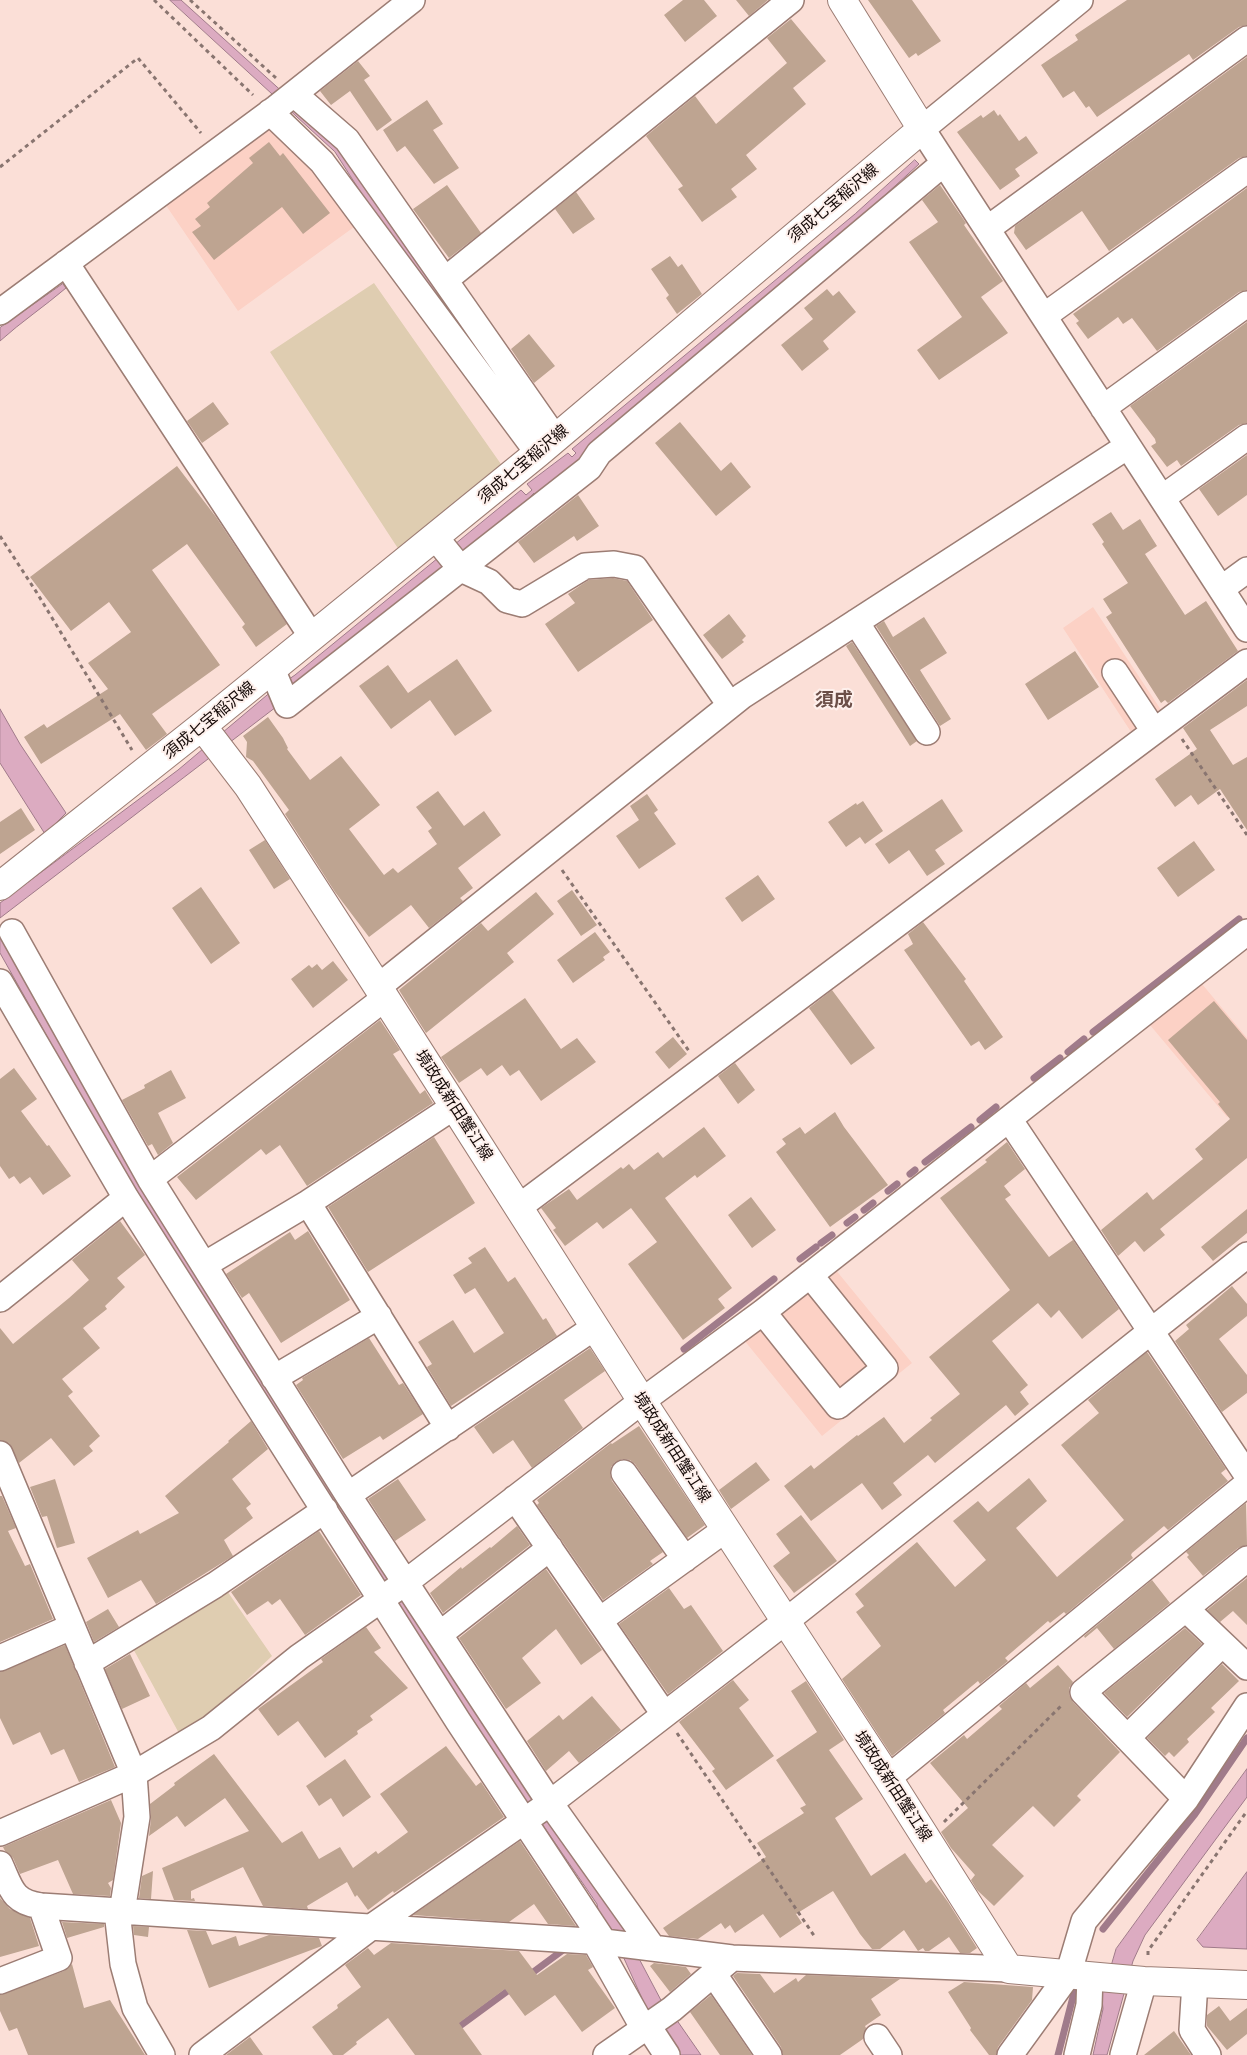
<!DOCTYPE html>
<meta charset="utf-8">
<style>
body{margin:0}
canvas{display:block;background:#fbdfd7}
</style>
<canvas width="1247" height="2055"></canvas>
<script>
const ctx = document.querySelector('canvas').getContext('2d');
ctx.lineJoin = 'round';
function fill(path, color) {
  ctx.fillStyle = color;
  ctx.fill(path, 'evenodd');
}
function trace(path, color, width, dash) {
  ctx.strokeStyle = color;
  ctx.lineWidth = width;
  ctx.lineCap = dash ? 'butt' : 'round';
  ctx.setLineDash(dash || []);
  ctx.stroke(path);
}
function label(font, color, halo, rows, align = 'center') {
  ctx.font = font + ' Ubuntu,"Noto Sans JP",sans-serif';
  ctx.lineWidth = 4;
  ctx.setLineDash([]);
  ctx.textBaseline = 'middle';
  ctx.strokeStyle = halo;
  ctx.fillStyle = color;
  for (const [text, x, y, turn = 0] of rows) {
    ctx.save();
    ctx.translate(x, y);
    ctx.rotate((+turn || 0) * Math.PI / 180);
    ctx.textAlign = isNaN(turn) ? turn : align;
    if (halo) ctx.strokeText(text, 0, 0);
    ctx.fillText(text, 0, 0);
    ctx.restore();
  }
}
const built = new Path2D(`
 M276,119L361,222L238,311L163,201Z
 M1093,607L1165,716L1135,738L1063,628Z
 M1202,984L1247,1038V1101L1227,1117L1150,1025Z
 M835,1269L912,1363L822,1436L744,1340Z`);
const green = new Path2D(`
 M374,283L503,467L399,550L270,352Z
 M223,1585L272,1656L205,1720L181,1737L130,1643Z`);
const water = new Path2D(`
 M170,0H181L340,144L538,437L388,235L335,152Z
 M915,160L919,164L849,228L582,459L540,499L534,493L528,499L533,504L526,510L515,509L276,707L0,918V903L178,770L273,690L295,675L521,490L526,495L532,490L527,484L568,453L572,457L576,453L572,449L855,214Z
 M63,284L66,288C45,306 21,322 0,341V328Z
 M0,709L20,744L66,813L45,834L0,763Z
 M0,929L143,1184L644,1938L635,1951L663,2004L676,2019L701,2055H677L650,2016L622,1954L621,1935L600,1922L597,1904L529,1805L400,1609L134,1191L0,953Z
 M1247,1769V1797L1145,1935L1133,1961L1107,2055H1093L1103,2009L1101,1987L1111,1966L1116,1949Z
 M1247,1872V1949L1203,1947L1197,1940Z`);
const stream = new Path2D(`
 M1093,1032L1239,919
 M1068,1052L1084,1039
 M1034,1078L1060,1058
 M980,1120L996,1107
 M925,1162L971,1127
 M910,1174L915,1170
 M888,1191L897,1184
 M864,1210L873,1203
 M847,1223L855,1217
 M821,1243L832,1235
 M800,1259L816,1247
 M684,1349L774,1279
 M1103,1929L1195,1814L1247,1738
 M528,1976L563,1950
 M453,2031L513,1987
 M1058,2055L1075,1989`);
const building = new Path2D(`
 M683,0H704L717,16L685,42L664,15Z
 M736,0H768L749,16Z
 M868,0H912L941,41L918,56L916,53L909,58Z
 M1127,0H1247V25L1239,27L1193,60L1189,54L1097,117L1089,106L1086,108L1074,91L1063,98L1041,65L1078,40L1075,35Z
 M791,19L826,61L793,88L806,104L746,155L757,169L731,189L737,197L702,222L678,189L683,186L646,136L695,96L716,124L787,63L767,38Z
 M1247,57V156L1239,158L1109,251L1082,211L1026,250L1014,233L1015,226Z
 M358,61L370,76L364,80L392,120L377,131L350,91L331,105L320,91Z
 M427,100L443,124L433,130L459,168L434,184L405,146L397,152L383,130Z
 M994,110L998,116L1000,114L1019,141L1026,136L1038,153L1015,169L1020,176L1000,190L957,132L981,115L983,118Z
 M269,142L280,156L283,153L330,213L303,234L282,207L214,260L192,232L201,226L195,219L210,207L207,203L253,163L249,158Z
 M447,185L481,233L449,258L413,209Z
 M940,185L966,223L964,225L1003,281L981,297L1008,333L939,380L917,350L962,317L909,242L938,222L922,200Z
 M1247,188V290L1239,292L1157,351L1132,318L1123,324L1118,317L1088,339L1076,323L1079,321L1073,314Z
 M576,192L595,219L573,234L555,209Z
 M670,256L678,267L682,264L702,294L677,314L666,298L669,295L651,269Z
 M827,289L833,296L839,291L856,312L823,341L829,349L802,371L781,345L813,319L804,308Z
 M1247,322V423L1239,425L1181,466L1177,460L1167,467L1151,446L1156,443L1155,439L1130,406Z
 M529,334L555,366L534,383L511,349Z
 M213,402L229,424L202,443L187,421Z
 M680,422L721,471L731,462L751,487L716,516L655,443Z
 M1247,455V495L1218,516L1199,489Z
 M177,466L216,517L287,624L256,647L242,627L245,624L187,544L152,570L220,665L152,714L167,734L146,750L120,714L41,764L24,737L44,724L47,728L108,689L88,663L131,632L109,602L71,631L30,577Z
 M578,495L599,526L577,541L574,536L534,563L518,542Z
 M1111,512L1123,530L1140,519L1157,546L1145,554L1185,615L1206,601L1238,651L1168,703L1165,700L1161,703L1106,617L1112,613L1103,599L1128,583L1102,544L1104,542L1092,524Z
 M613,578L627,581L653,620L578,672L545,624L575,603L568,594L581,585L589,580Z
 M729,614L746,636L742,640L744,642L722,659L703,635Z
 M924,617L947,653L920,670L951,719L940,726L876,626L884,621L893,637Z
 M852,642L917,741L910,746L846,646Z
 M1075,651L1099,687L1048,720L1025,684Z
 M457,659L492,711L455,736L430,700L391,729L359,686L388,665L408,693Z
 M1247,680V706L1210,730L1233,765L1247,757V830L1220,789L1198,805L1191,795L1175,807L1155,779L1197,749L1183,728Z
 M268,717L283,738L288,748L287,749L310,780L341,756L380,805L349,829L384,875L393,868L398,873L437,844L428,831L432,828L416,807L438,791L464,826L484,811L501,835L458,868L473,888L460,898L463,901L429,928L411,905L369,937L335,892L285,814L289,810L253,761L246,757L247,742L243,736Z
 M647,794L658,810L654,813L676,844L639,869L616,836L639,820L630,806Z
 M942,799L963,831L935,850L945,864L927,876L909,850L889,864L875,844Z
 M863,801L883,831L865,844L860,837L846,847L828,822L856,803L857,805Z
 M21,808L35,830L0,854V822Z
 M265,840L290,879L274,889L249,850Z
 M1194,841L1215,870L1178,897L1157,868Z
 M758,875L775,899L742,922L725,898Z
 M201,887L240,943L211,964L172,908Z
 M572,890L597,925L581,936L557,901Z
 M536,892L554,914L507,953L514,962L426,1033L399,990L481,923L488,931Z
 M923,922L966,979L964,981L1003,1037L985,1050L979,1041L971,1046L904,950L913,944L908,934Z
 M595,932L610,952L603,957L605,960L573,983L557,960Z
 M333,961L348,980L313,1008L291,979L309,965L312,968L317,964L322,970Z
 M832,990L875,1048L851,1065L809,1008Z
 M525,998L561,1049L577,1038L596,1062L541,1101L519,1070L510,1076L502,1065L487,1076L481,1068L459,1083L441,1057Z
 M1214,1001L1247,1040V1158L1160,1229L1165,1235L1144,1252L1135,1241L1118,1256L1101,1230L1147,1192L1153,1200L1203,1159L1195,1149L1230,1119L1218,1104L1220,1102L1168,1040Z
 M380,1020L400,1050L393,1054L420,1094L425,1090L433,1103L307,1186L280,1145L266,1155L261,1149L196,1200L177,1177Z
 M673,1037L687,1054L669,1069L655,1052Z
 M735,1063L755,1090L738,1104L718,1076Z
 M14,1068L37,1099L21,1111L47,1146L49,1145L71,1176L43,1195L30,1177L20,1184L14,1176L9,1179L0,1166V1079Z
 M171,1070L186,1098L158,1113L173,1143L158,1155L152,1144L148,1146L122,1100L145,1088L144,1085Z
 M835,1112L844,1127L888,1185L830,1227L776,1152L786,1144L782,1139L800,1127L805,1134Z
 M704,1127L726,1156L697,1178L695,1175L665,1198L732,1288L718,1299L725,1308L683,1340L628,1264L657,1242L631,1208L603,1229L597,1222L565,1246L553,1230L556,1228L541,1208L569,1189L577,1200L621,1167L623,1169L629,1164L634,1170L658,1152L663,1158Z
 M434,1137L475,1203L368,1272L328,1207Z
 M1007,1142L1025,1169L1004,1186L1011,1195L1005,1199L1049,1257L1073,1240L1119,1309L1082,1339L1059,1310L1051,1318L1038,1303L992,1341L1028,1385L1020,1392L1029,1404L1015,1416L1006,1405L935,1463L928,1455L893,1483L902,1495L882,1510L862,1483L811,1521L784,1486L811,1465L814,1469L857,1435L858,1436L884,1417L904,1443L932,1420L930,1418L960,1394L929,1357L1010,1290L940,1198L987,1162L985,1160Z
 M751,1197L776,1230L752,1248L728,1215Z
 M1247,1209V1233L1213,1261L1201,1247Z
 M120,1221L145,1255L117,1278L125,1287L105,1306L107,1309L83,1328L100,1348L62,1379L73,1392L68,1396L100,1436L89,1446L93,1451L74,1466L51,1438L19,1463L9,1443L0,1440V1328L13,1344L69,1298L89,1280L72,1260Z
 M308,1231L350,1300L281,1343L249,1293L242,1298L226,1274L290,1232L295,1240Z
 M485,1247L508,1282L515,1277L543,1320L546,1318L557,1336L451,1406L427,1367L432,1364L418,1342L453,1320L474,1353L504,1333L475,1288L465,1294L453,1275L472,1263L468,1258Z
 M1232,1286L1247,1304V1316L1219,1339L1247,1375V1393L1222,1412L1175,1341L1189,1329L1186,1325Z
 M369,1338L399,1385L403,1383L423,1414L383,1440L380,1436L343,1459L296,1385L303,1380L302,1378Z
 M590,1348L605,1371L564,1400L583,1428L532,1468L513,1440L493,1454L474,1427Z
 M1147,1352L1226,1469L1221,1473L1228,1481L1168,1530L1164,1526L1132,1553L1131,1555L1133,1558L1066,1614L1064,1612L1050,1623L1048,1621L1005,1658L1008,1661L980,1684L978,1681L943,1710L945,1713L892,1756L842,1679L881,1646L856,1612L864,1606L855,1594L917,1542L955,1587L986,1560L953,1521L978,1501L988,1512L1029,1478L1047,1501L1016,1528L1057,1577L1124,1520L1061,1445L1099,1413L1088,1400Z
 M251,1421L268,1449L232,1479L251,1504L246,1508L253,1518L224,1540L233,1556L156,1604L141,1580L108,1598L87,1558L138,1530L140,1534L179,1513L165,1496L229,1442L228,1441Z
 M639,1426L705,1525L687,1538L635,1464L630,1460L623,1459L615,1462L611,1467L610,1474L612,1481L663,1552L650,1561L653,1564L603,1600L537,1505L539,1503L537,1500L611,1443L612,1444Z
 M756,1462L770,1480L731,1509L719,1490Z
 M55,1479L75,1543L57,1548L47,1516L42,1517L30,1487Z
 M398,1479L426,1520L395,1541L368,1499Z
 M0,1496H2L16,1528L8,1531L25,1566L30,1564L53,1619L0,1642Z
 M1246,1503L1247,1545L1238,1548L1203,1576L1187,1557L1189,1555L1186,1552Z
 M801,1515L837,1561L794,1593L773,1566L790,1553L776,1534Z
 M517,1526L530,1545L443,1613L430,1593L461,1567L462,1569L490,1547L491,1548Z
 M319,1531L361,1595L305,1635L280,1599L272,1605L268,1601L247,1615L231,1592Z
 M546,1569L602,1650L581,1665L556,1629L522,1658L541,1683L506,1709L459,1638Z
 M1247,1578V1625L1233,1611L1220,1622L1207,1610Z
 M1152,1580L1170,1603L1114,1649L1097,1628L1085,1638L1084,1636Z
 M669,1588L684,1609L691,1605L723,1651L668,1694L619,1624Z
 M108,1609L119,1627L94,1642L86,1622Z
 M366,1627L381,1648L374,1652L408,1688L370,1716L373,1720L357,1731L358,1734L325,1758L298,1721L278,1736L258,1709L323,1662L321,1659Z
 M1185,1628L1202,1644L1127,1717L1104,1693Z
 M65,1645L115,1767L79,1782L64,1749L51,1755L40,1732L13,1745L0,1718V1672Z
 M130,1654L150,1696L122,1709L105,1669Z
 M1222,1664L1239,1681L1211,1708L1215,1712L1187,1739L1189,1742L1174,1757L1169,1752L1165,1756L1147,1738Z
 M1058,1665L1073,1682L1069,1688V1695L1073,1702L1120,1752L1077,1796L1081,1800L1054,1827L1033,1806L992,1845L1024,1876L994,1906L977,1890L971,1880L975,1875L951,1848L941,1832L968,1808L930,1763L964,1735L967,1739L1002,1709L999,1706L1026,1683L1030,1688Z
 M733,1680L749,1700L739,1708L774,1756L726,1790L712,1771L715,1769L679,1722Z
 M806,1681L844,1740L829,1750L863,1799L835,1818L871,1876L905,1853L926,1883L931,1879L948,1902L977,1948L970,1953H960L949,1937L929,1951H925L923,1948L918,1951L904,1930L880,1949H872L860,1934L833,1891L796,1914L802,1923L780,1938L763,1914L735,1933L730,1925L725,1929L721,1923L698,1939L669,1936L663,1928L766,1857L757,1843L804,1813L800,1808L806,1805L776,1760L817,1732L791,1691Z
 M592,1696L621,1730L579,1763L569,1751L546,1771L527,1741L559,1715L563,1720Z
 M446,1746L476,1786L481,1782L504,1817L394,1893L393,1891L368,1910L357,1895L355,1897L347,1882L307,1906L308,1909L263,1906L243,1867L191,1891V1899L194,1898L195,1901L174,1900L162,1868L249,1831L225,1798L185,1827L177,1816L149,1836L151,1819L150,1804L175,1785L174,1783L214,1754L282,1843L302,1831L319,1859L340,1847L353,1868L376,1851L378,1854L408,1832L380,1794Z
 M345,1759L371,1797L343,1817L331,1798L319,1806L306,1786Z
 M111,1800L121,1823L113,1880L108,1883L111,1888L110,1896L73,1894L58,1860L20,1874L13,1858L5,1851L3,1847Z
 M520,1841L576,1926L548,1924L534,1904L509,1922L413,1915Z
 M153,1871L151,1899L139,1898L142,1876Z
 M0,1898L10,1909L30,1918L39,1946L0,1957Z
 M62,1922L104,1924V1927L67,1938Z
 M133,1926L149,1927L148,1937L134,1935Z
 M187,1930L206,1931L212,1945L236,1936L239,1946L269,1935L319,1938L322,1946L209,1988Z
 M391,1943L519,1951L537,1975L567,1954L586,1955L593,1967L588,1970L615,2008L582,2032L555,1995L525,2016L505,1989L459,2023L482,2055H415L388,2018L356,2042L357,2044L343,2055H333L312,2027L338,2008L337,2005L361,1987L345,1965L368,1948L374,1955Z
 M654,1963L686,1967L691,1974L670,1992L650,1966Z
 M72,1964L84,2008L110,2000L145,2055H28L17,2028L9,2031L0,2011V1995L64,1971Z
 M737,1973L760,1974L774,1993L796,1978L798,1982L806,1975L900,1979L871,1999L881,2015L865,2026L866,2028L863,2039L840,2055H783L781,2047L733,1976Z
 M964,1982L1033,1987L1032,2000L998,2047L996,2055H989L970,2030L971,2028L948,1992Z
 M711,1995L752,2055H720L690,2012Z
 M1219,2006L1230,2021L1247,2008V2034L1227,2050L1207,2026V2015Z
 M1174,2031L1191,2055H1144Z
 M250,2037L263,2055H226Z`);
const path = new Path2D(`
 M154,0L253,95
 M190,0L276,78
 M0,167L138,58L201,133
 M0,536L37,593L132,750
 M1182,739L1247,835
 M562,870L689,1051
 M677,1733L815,1937
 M944,1822L1062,1705
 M1148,1955V1951L1247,1811`);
const minor = new Path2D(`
 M1080,0L922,129L1247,629
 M294,94L347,140L555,438
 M270,112L322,162L538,453
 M987,229L1247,39
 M66,263L312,637
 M445,280L791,0
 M0,312L276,108L412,0
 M1044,316L1247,170
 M1103,408L1247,304
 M1162,498L1247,437
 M435,537L461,569L489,582L507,600L522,604L585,566L614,564L635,568L730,705
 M1221,589L1247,570
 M856,622L927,732
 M272,669L287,705L589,468L599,453L944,163
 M1115,672L1154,731
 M12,932L150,1179
 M0,982L126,1198L458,1721L604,1942
 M378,987L742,696L1128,446
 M385,998L150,1179L348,1495L550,1803L653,1948
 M1009,1119L1247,1475
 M308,1203L448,1428
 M519,1207L1247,662
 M204,1265L308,1203L455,1106
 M0,1299L126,1198
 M763,1312L838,1406L885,1368L810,1275
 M274,1378L379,1316
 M0,1454L134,1774L137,1817L122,1912
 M624,1473L685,1559
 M348,1495L595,1327
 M515,1498L664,1714
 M1186,1609L1247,1667
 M600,1620L726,1529
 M440,1634L550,1548
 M0,1658L71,1627
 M87,1663L215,1585L325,1510
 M1127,1738L1222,1644
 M888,1778L1247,1484
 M1186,1799L1083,1692L1247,1559
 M0,1833L134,1774L211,1728L299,1657L406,1582L642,1401L763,1312L1247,932
 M0,1864C11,1888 12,1902 41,1906L604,1942L732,1958L1009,1969
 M117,1911L123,1964L135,2008L162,2055
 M595,1942L644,2029
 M713,1973L769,2055
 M0,1981L59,1958L41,1906
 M1195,1982L1192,2030L1208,2055
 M648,2026L667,2055
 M877,2037L889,2055
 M202,2055L370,1928L550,1803L786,1621L1247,1255
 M606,2055L672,2009L732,1958
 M1010,2055L1068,1975L1084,1921L1186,1799L1247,1706
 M1077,2055L1089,2005L1090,1976
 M1123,2055L1144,1981`);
const major = new Path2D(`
 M202,726L248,786L378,987L642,1401L888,1778L1009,1969L1144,1981L1247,1985
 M0,886L202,726L538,453L922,129L842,0`);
const streetNames = [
 ["須成七宝稲沢線",833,203,-40],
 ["須成七宝稲沢線",523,464,-40],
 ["須成七宝稲沢線",209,720,-39],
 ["境政成新田蟹江線",454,1105,57],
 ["境政成新田蟹江線",672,1447,57],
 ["境政成新田蟹江線",893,1786,57]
];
const quarterNames = [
 ["須成",834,700]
];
fill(built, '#fcd1c5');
fill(green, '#dfcdb1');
fill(water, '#dcabc1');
trace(water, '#a07b8a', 1);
trace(stream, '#a07b8a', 7);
fill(building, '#bea491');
trace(minor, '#9c7d74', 28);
trace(major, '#9c7d74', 30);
trace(path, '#897570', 3, [4, 4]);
trace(minor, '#fff', 25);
trace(major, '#fff', 28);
label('16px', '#150a08', '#fef0ec', streetNames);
label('bold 19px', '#6c4f48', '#fef0ec', quarterNames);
</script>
